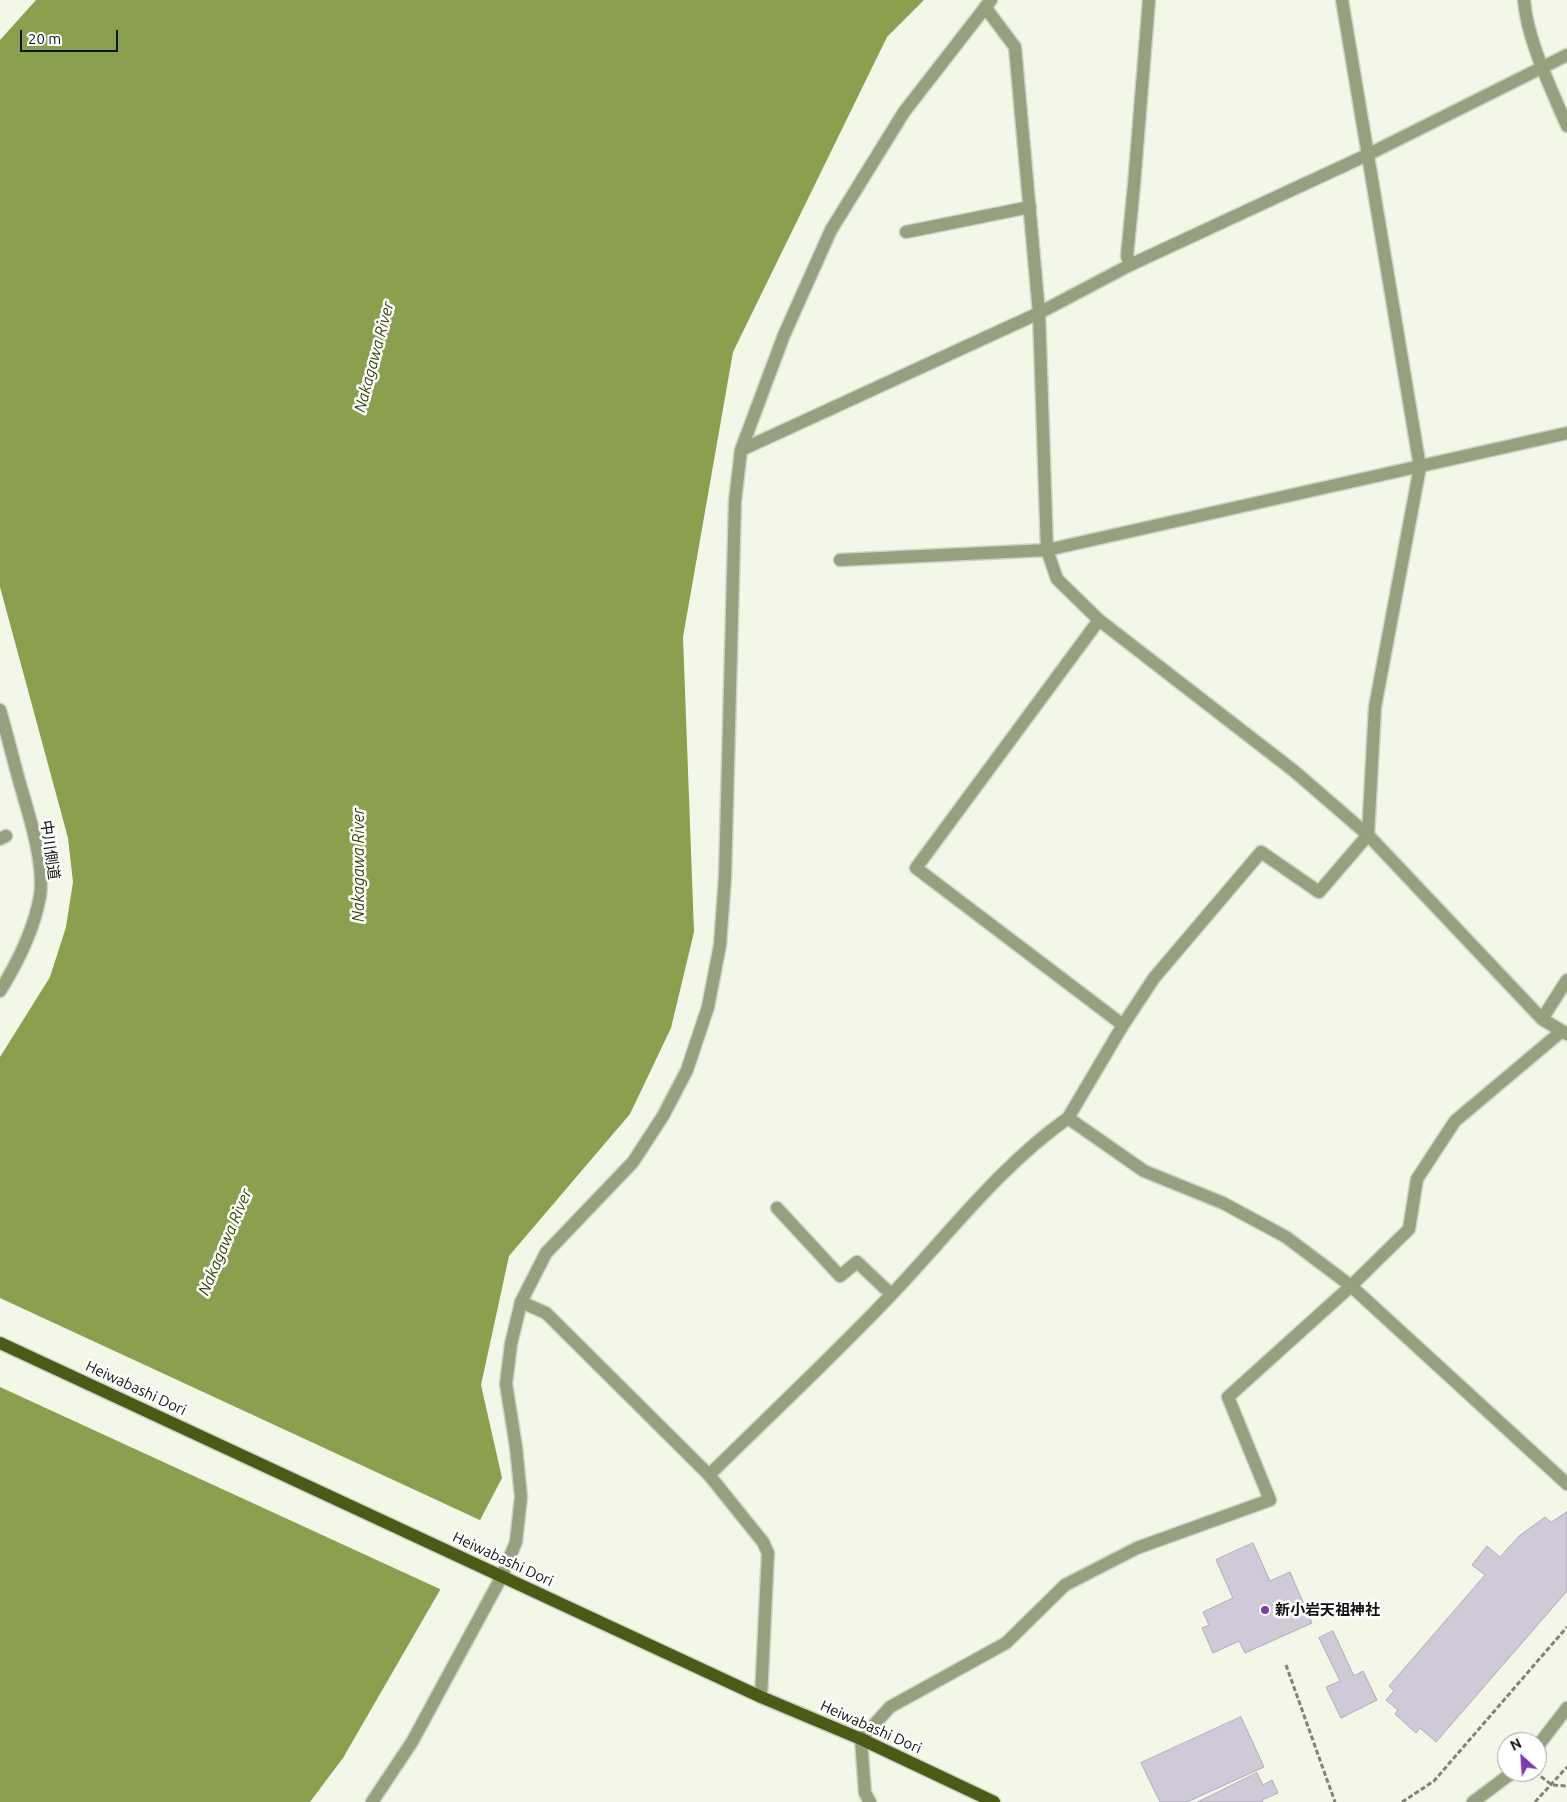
<!DOCTYPE html>
<meta charset="utf-8">
<style>
body{margin:0}
#map{position:relative;width:1567px;height:1802px;overflow:hidden;background:#f2f7e7;font-family:Ubuntu,sans-serif}
canvas{display:block}
.north{position:absolute;left:1497px;top:1732px;width:50px;height:50px;box-sizing:border-box;background:#fff;border:1px solid #a0a19f;border-radius:50%;rotate:334deg;font-size:14px;font-weight:700;line-height:20px;text-align:center;color:#11130e}
.north::after{content:'';display:block;margin:auto;width:18px;height:22px;background:#7e3baf;clip-path:polygon(50% 0,100% 100%,50% 72%,0 100%)}
.scale{position:absolute;left:20px;top:30px;width:98px;height:22px;box-sizing:border-box;border:2px solid #11130e;border-top:0;padding-left:6px;font-size:15px;line-height:18px;white-space:nowrap;color:#11130e;-webkit-text-stroke:4px #fff;paint-order:stroke}
</style>
<div id="map">
<canvas width="1567" height="1802"></canvas>
<div class="north">N</div>
<div class="scale">20 m</div>
</div>
<script>
const ctx = document.querySelector('canvas').getContext('2d');
ctx.lineJoin = 'round';
function fill(path, color) {
  ctx.fillStyle = color;
  ctx.fill(path, 'evenodd');
}
function trace(path, color, width, dash) {
  ctx.strokeStyle = color;
  ctx.lineWidth = width;
  ctx.lineCap = dash ? 'butt' : 'round';
  ctx.setLineDash(dash || []);
  ctx.stroke(path);
}
function label(font, color, halo, rows, align = 'center') {
  ctx.font = font + ' Ubuntu,"Noto Sans JP",sans-serif';
  ctx.lineWidth = 5;
  ctx.setLineDash([]);
  ctx.textBaseline = 'middle';
  ctx.strokeStyle = halo;
  ctx.fillStyle = color;
  for (const [text, x, y, turn = 0] of rows) {
    ctx.save();
    ctx.translate(x, y);
    ctx.rotate((+turn || 0) * Math.PI / 180);
    ctx.textAlign = isNaN(turn) ? turn : align;
    if (halo) ctx.strokeText(text, 0, 0);
    ctx.fillText(text, 0, 0);
    ctx.restore();
  }
}
const water = new Path2D(`
 M36,0H924L887,37L733,352L683,637L694,932L671,1028L630,1114L509,1256L481,1385L502,1478L477,1526L343,1758L310,1802H0V1057L50,977L66,927L73,882L68,838L0,587V40Z`);
const pier = new Path2D(`
 M0,1298L482,1521L442,1590L0,1387Z`);
const building = new Path2D(`
 M1567,1512V1591L1436,1742L1420,1728L1416,1733L1395,1714L1398,1710L1386,1700L1394,1691L1389,1686L1485,1575L1472,1565L1487,1546L1500,1557L1519,1536L1545,1517L1551,1522Z
 M1253,1543L1270,1581L1290,1572L1312,1623L1245,1653L1239,1641L1213,1653L1202,1628L1209,1625L1203,1612L1233,1598L1216,1560Z
 M1333,1631L1354,1676L1363,1671L1377,1700L1341,1718L1326,1687L1340,1681L1319,1638Z
 M1241,1717L1264,1767L1187,1802H1160L1141,1763Z
 M1257,1773L1263,1785L1272,1780L1278,1793L1262,1800L1263,1802H1198Z`);
const path = new Path2D(`
 M1286,1665L1335,1802
 M1535,1772L1552,1785L1567,1786
 M1402,1802L1434,1781L1567,1627
 M1535,1802L1567,1767`);
const service = new Path2D(`
 M906,232L1030,207
 M1130,265L1127,256L1134,185L1149,0
 M1099,620L916,868L1123,1025
 M0,839L6,836
 M1068,1118L1123,1025L1154,978L1261,852L1319,892L1368,835
 M777,1208L840,1276L857,1262L891,1294
 M521,1302L546,1313L709,1475
 M861,1739L890,1707L1006,1643L1065,1585L1137,1548L1270,1500L1228,1397L1351,1286L1409,1229L1417,1179L1455,1121L1562,1031`);
const minor = new Path2D(`
 M1342,0L1420,467L1375,707L1368,835
 M1524,0C1527,40 1551,88 1567,126
 M985,7L1015,47L1039,313L1047,550L1057,579L1099,620L1294,771L1368,835L1542,1019L1567,1034
 M741,450L1039,313L1130,265L1367,155L1567,55
 M840,560L1047,550
 M0,710C7,734 13,759 20,784C29,815 45,864 40,896C34,930 18,962 0,991
 M1542,1019L1567,980
 M761,1697L768,1553L763,1542L709,1475C770,1415 833,1356 892,1294C949,1234 1000,1166 1068,1118L1144,1171L1223,1203L1286,1237L1351,1286L1567,1484
 M861,1739L865,1793L870,1802
 M1537,1747L1567,1708
 M372,1802L412,1742L502,1576L516,1542L521,1497L516,1447L506,1384L511,1344L521,1302L546,1253L633,1162L663,1116L687,1070L708,1007L720,945L725,877L735,501L741,450L784,335L831,230L904,112L991,0
 M1473,1802L1513,1772`);
const tertiary = new Path2D(`
 M1047,550L1567,433`);
const primary = new Path2D(`
 M0,1343L761,1697L861,1739L994,1802`);
const markers = [
 [1265,1610,5,"#7e3baf"]
];
const streetNames = [
 ["中川側道",50,850,82],
 ["Heiwabashi Dori",136,1388,25],
 ["Heiwabashi Dori",503,1559,25],
 ["Heiwabashi Dori",871,1727,24]
];
const poiNames = [
 ["新小岩天祖神社",1275,1610]
];
const waterNames = [
 ["Nakagawa River",374,357,-75],
 ["Nakagawa River",359,865,-90],
 ["Nakagawa River",225,1242,-67]
];
fill(water, '#8ba04e');
fill(pier, '#f2f7e7');
fill(building, '#d0c9d8');
trace(building, '#b1abb9', 1);
trace(service, '#ced3c4', 15);
trace(minor, '#ced3c4', 15);
trace(tertiary, '#ced3c4', 15);
trace(primary, '#ced3c4', 15);
trace(path, '#808379', 3, [5, 2.5]);
trace(service, '#96a07e', 12);
trace(minor, '#96a07e', 12);
trace(tertiary, '#96a07e', 12);
trace(primary, '#4b5a14', 12);
for (const [x, y, r, color] of markers) {
  const dot = new Path2D();
  dot.arc(x, y, r, 0, 2 * Math.PI);
  ctx.fillStyle = color;
  ctx.fill(dot);
  trace(dot, '#fff', 2);
}
label('15px', '#11130e', '#fff', streetNames);
label('bold 15px', '#11130e', '#fff', poiNames, 'left');
label('italic 16px', '#374404', '#fff', waterNames);
</script>
